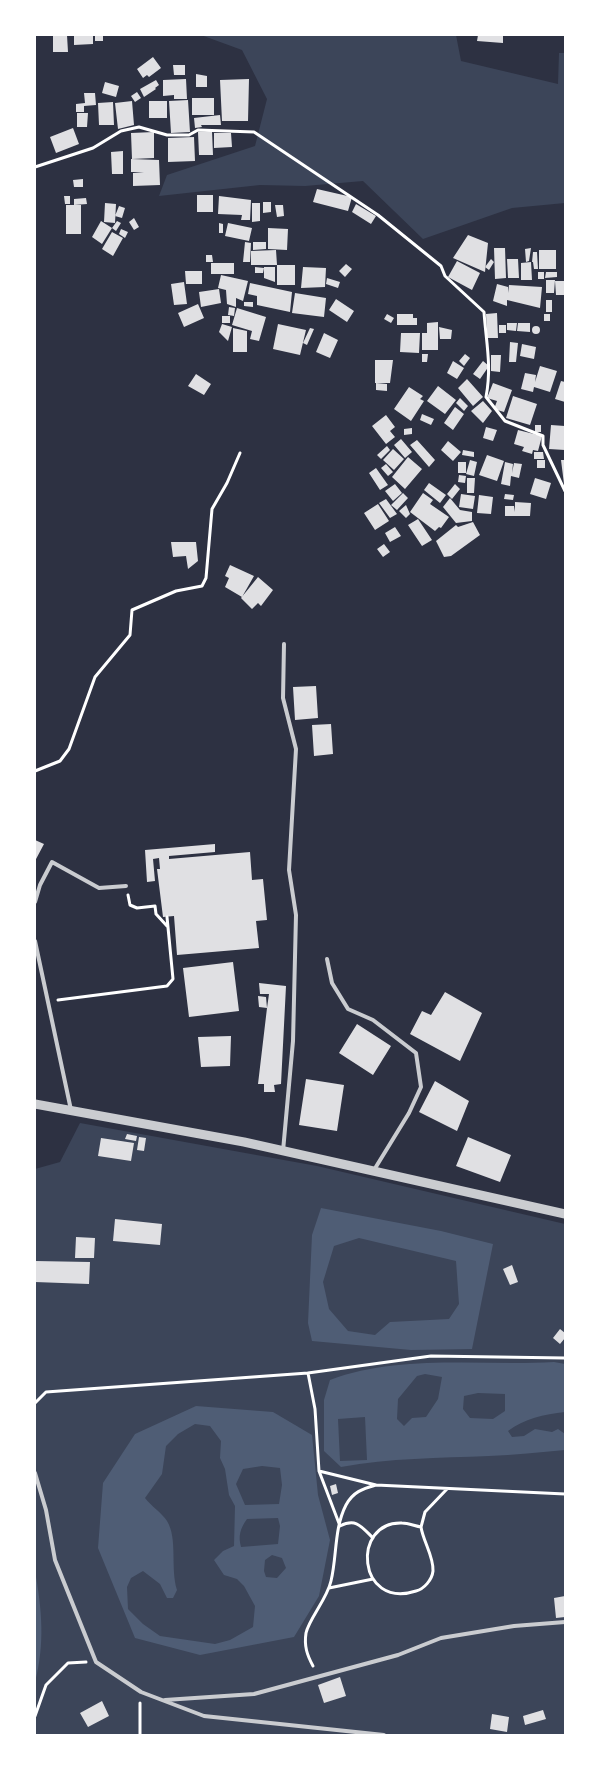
<!DOCTYPE html>
<style>
body{margin:0}
#map{position:relative;width:600px;height:1770px;overflow:hidden;background:#2d3142;font-family:Roboto,sans-serif}
canvas{display:block}
.frame{position:absolute;inset:0;border:36px solid #fff;pointer-events:none}
</style>
<div id="map">
<canvas width="600" height="1770"></canvas>
<div class="frame"></div>
</div>
<script>
const ctx = document.querySelector('canvas').getContext('2d');
ctx.lineJoin = 'round';
function fill(path, color) {
  ctx.fillStyle = color;
  ctx.fill(path, 'evenodd');
}
function trace(path, color, width, dash) {
  ctx.strokeStyle = color;
  ctx.lineWidth = width;
  ctx.lineCap = dash ? 'butt' : 'round';
  ctx.setLineDash(dash || []);
  ctx.stroke(path);
}
const green = new Path2D(`
 M201,35H456L461,61L558,84L559,53H565V203L512,208L423,239L363,181L305,186L260,185L159,196L167,175L255,146L267,99L242,50Z
 M80,1123L317,1166L565,1224V1735H35V1169L60,1162Z`);
const water = new Path2D(`
 M321,1208L441,1231L493,1244L472,1349L411,1350L312,1341L308,1323L312,1235ZM359,1238L456,1261L459,1304L449,1319L390,1322L375,1335L348,1331L329,1309L323,1282L334,1246Z
 M554,1362L565,1364V1412C544,1414 524,1419 508,1431L512,1437L524,1436L535,1429L552,1432L558,1429L565,1434V1450C540,1452 514,1455 489,1456C439,1458 390,1458 341,1467L324,1451V1400L330,1380C398,1354 482,1366 554,1362ZM425,1374L442,1377L438,1399L426,1417L412,1418L404,1426L397,1419L398,1399L417,1376ZM478,1393L505,1394V1411L493,1419L470,1418L463,1409L464,1396ZM365,1417L367,1460L340,1461L338,1419Z
 M196,1406L273,1412L312,1435L318,1495L330,1540L319,1596L294,1637L200,1655L135,1638L98,1548L103,1483L135,1434ZM195,1424L210,1426L221,1441L220,1458L225,1469L229,1495L235,1506L234,1546L223,1551L214,1560L224,1575L237,1579L244,1586L255,1606L253,1627L230,1640L215,1644L160,1636L143,1624L128,1609L127,1587L131,1578L143,1571L160,1584L167,1598H173L177,1590C170,1567 178,1539 167,1521C162,1513 151,1506 145,1498L162,1474L166,1446L178,1434ZM262,1466L280,1468L282,1485L279,1504L245,1505L236,1484L243,1469ZM278,1518L280,1526L278,1544L241,1547C238,1536 240,1529 247,1519ZM272,1555L282,1558L286,1568L277,1578L266,1577L264,1571L265,1560Z
 M35,1571C42,1610 45,1644 35,1682Z`);
const building = new Path2D(`
 M53,35H67L68,52H53Z
 M74,35H93V44L74,45Z
 M95,35H103V41H95Z
 M478,35H503V43L477,41Z
 M153,57L161,68L149,77L147,75L143,78L137,69Z
 M173,65H185V75H174Z
 M196,74L207,76V87H196Z
 M186,79L187,99H174V95L163,96V80Z
 M249,79L248,121H222L220,80Z
 M156,80L159,85L155,88L156,89L144,97L140,89Z
 M105,82L119,86L116,97L102,93Z
 M137,92L141,98L135,102L131,96Z
 M84,93H95L96,105L84,106V112H76V104L85,103Z
 M192,98H214V115H192Z
 M188,100L190,132L171,133L169,101Z
 M132,101L134,125L118,129L115,103Z
 M149,101H167V118H149Z
 M113,102L114,125H99L98,103Z
 M77,113H88L87,127H77Z
 M220,115L221,125H201L202,127L195,128L194,118Z
 M73,128L79,144L56,153L50,137Z
 M212,131L213,155H199L198,132Z
 M154,132V158L132,159L131,133Z
 M214,133H231L232,147L214,148Z
 M194,137L195,161L168,162V138Z
 M123,151V174H112L111,152Z
 M131,159L159,160L160,185L133,186V173L144,172H131Z
 M83,179V187H74L73,180Z
 M317,189L352,197L348,211L313,202Z
 M197,195H213V212H197Z
 M64,196H70V204H65Z
 M219,196L251,200L250,220H241L242,215L218,214Z
 M86,198L87,204L74,205V199Z
 M263,202H271V212L263,213Z
 M105,203L116,204L115,223L104,222Z
 M252,203H260V221L252,222Z
 M356,204L376,216L371,224L352,212Z
 M66,205H81V234H66Z
 M275,205H283L284,216L277,217Z
 M119,206L125,208L122,218L115,216Z
 M134,218L139,227L134,230L129,222Z
 M101,221L112,228L102,244L92,237Z
 M117,221L121,223L116,231L112,228Z
 M219,223L223,224V233H219Z
 M228,223L252,228L249,241L225,236Z
 M268,228L288,229L287,250L268,249Z
 M121,229L128,232L125,238L119,234Z
 M112,232L123,238L113,256L102,249Z
 M468,235L488,243L485,272L453,258Z
 M245,242L251,243L250,262H243Z
 M253,242H266V249L253,250Z
 M494,248H505L506,278L495,279Z
 M531,248L529,261L526,262L525,249Z
 M276,250L277,265H251V251Z
 M539,250H556V269H539Z
 M533,252H537L538,269H534L533,262H532Z
 M206,255H212L213,262H206Z
 M491,259L494,262L489,270L485,267Z
 M507,259H518L519,278H508Z
 M457,261L480,273L472,290L448,277Z
 M531,262L532,280H521V263Z
 M211,263H234V274H211Z
 M346,264L352,269L345,277L339,271Z
 M277,265H295V285H277Z
 M255,267L264,268L263,273H255Z
 M264,267H275V282L264,278Z
 M303,267L326,268L325,287L301,288Z
 M185,271H202V284H186Z
 M538,272H544V279H538Z
 M546,272H557V277L545,278Z
 M221,275L248,281L243,301L236,298V307L227,304L226,290L218,288Z
 M327,278L340,282L338,288L326,284Z
 M546,280H555L554,293H546Z
 M555,281H565V295H556Z
 M184,282L187,304L174,305L171,284Z
 M250,283L292,292L290,312L257,305V296L248,294Z
 M497,284L508,287V293L509,285L542,287L540,308L507,300V306L493,301Z
 M219,289L221,303L201,307L199,292Z
 M295,293L326,298L324,317L292,313Z
 M336,299L354,311L347,322L329,310Z
 M546,300H552V312H546Z
 M244,302H253V307L244,306Z
 M198,304L204,318L184,327L178,313Z
 M229,307L235,308L234,316L228,315Z
 M237,308L266,317L259,341L250,339L252,331L232,325Z
 M497,313L498,338H487L486,314Z
 M387,314L394,318L391,323L384,319Z
 M397,314H413V318H417V325H397Z
 M544,314H550V321H544Z
 M222,316H230V323H222Z
 M438,322V350H422V333H427V323Z
 M507,323H517L516,331L507,330Z
 M518,323H530V332L517,331Z
 M222,324L232,327L228,341L219,332Z
 M278,324L306,330L300,355L273,349Z
 M499,325H506V333H499Z
 M532 330a4 4 0 1 1 8 0a4 4 0 1 1-8 0Z
 M439,327L452,330L451,339H440Z
 M233,328L247,331V352H233Z
 M310,328L314,329L307,345L303,343Z
 M324,333L338,340L330,358L316,352Z
 M401,333H420L419,353L400,352Z
 M510,342L518,343L516,362H509Z
 M522,344L536,347L534,359L520,356Z
 M422,354H428L427,362H422Z
 M465,354L470,358L464,366L459,361Z
 M491,355H501L500,372L491,371Z
 M375,360H393L390,383H375Z
 M453,361L464,368L457,379L447,373Z
 M483,361L489,366L480,379L473,374Z
 M540,366L557,371L550,392L534,387L533,392L521,389L525,373L536,375L535,382Z
 M196,374L211,384L204,395L188,386Z
 M467,379L483,397L473,406L458,388Z
 M561,381L565,382V402L555,399Z
 M376,383L387,384V391L376,390Z
 M493,383L512,390L504,412L494,409L497,401L487,398Z
 M438,386L456,400L445,414L427,401Z
 M409,387L423,396L420,399L424,401L411,421L394,409Z
 M513,396L537,404L530,425L506,418Z
 M460,398L468,406L464,411L456,403Z
 M483,401L492,411L483,423L471,411Z
 M455,407L464,414L453,430L444,423Z
 M422,414L434,419L431,425L420,420Z
 M386,415L395,427L390,431L395,437L386,444L372,426Z
 M535,425H541V432H535Z
 M551,425L565,426V450L549,449Z
 M486,427L497,430L493,441L483,438Z
 M412,428V434L404,435V429Z
 M518,430L542,436L538,451L533,450L532,454L522,451L524,447L514,444Z
 M401,439L412,452L405,458L394,445Z
 M417,440L435,460L429,467L410,445Z
 M448,441L461,452L453,461L441,450Z
 M387,446L390,450L381,459L377,455Z
 M393,449L404,459L394,470L383,460Z
 M463,450L474,452V457L462,455Z
 M534,452H543L544,459H534Z
 M487,455L504,461L497,481L479,475Z
 M408,457L422,469L405,489L392,477Z
 M470,460L477,462L474,476L466,474Z
 M537,460H545V468H537Z
 M561,460H565V484H564Z
 M458,462H466V473H458Z
 M505,462L513,464L512,473L514,463L522,464L519,478L511,476L510,486L501,484Z
 M386,464L393,472L388,476L381,468Z
 M376,468L388,485L380,490L369,473Z
 M459,475L466,476L465,483L458,482Z
 M467,478H475L474,493H467Z
 M535,478L551,483L546,499L530,494Z
 M429,483L446,495L440,503L424,490Z
 M395,484L402,493L393,501L385,491Z
 M455,484L460,489L452,499L447,494Z
 M403,493L408,498L397,510L391,505Z
 M423,493L433,500L430,504L449,517L441,528L439,527L435,531L410,512Z
 M461,494L475,496L473,509L459,507Z
 M505,494L514,495L513,500L504,499Z
 M479,495L493,497L491,514L477,513Z
 M450,498L460,510L472,512V521L456,523L443,507Z
 M386,499L397,514L390,518L379,503Z
 M515,502L531,503L530,516H505V506H514L515,512Z
 M378,504L389,521L375,530L364,513Z
 M406,505L410,514L406,518L399,511Z
 M418,519L432,540L422,546L408,525Z
 M473,522L480,535L451,556L444,557L436,541L456,525L458,527Z
 M395,527L401,536L390,542L385,533Z
 M171,542H196L198,561L188,569L186,556L173,557Z
 M384,544L390,552L383,557L377,549Z
 M230,565L254,576L242,597L225,587L229,578L225,576Z
 M258,577L273,590L261,606L258,603L252,609L241,598Z
 M316,686L318,718L295,720L293,687Z
 M331,724L333,754L314,756L312,725Z
 M35,840L44,844L35,861Z
 M215,844V852L169,856V859L250,852L252,880L263,879L267,920L256,921L259,948L177,955L174,916L163,917L157,869H160L159,858L153,859L155,881L147,882L145,850Z
 M233,962L239,1011L189,1017L183,968Z
 M259,983L286,986L281,1084L274,1085L275,1092H264V1084H258L267,1008L259,1007L258,996L266,997L267,1008L269,994H260Z
 M445,992L482,1013L460,1061L410,1034L422,1011L431,1015Z
 M357,1024L391,1046L373,1075L339,1053Z
 M231,1036L230,1066L201,1067L198,1037Z
 M306,1079L344,1085L337,1131L299,1125Z
 M435,1081L469,1101L457,1131L419,1112Z
 M127,1134L137,1136L136,1141L125,1139Z
 M139,1137L146,1138L144,1151L137,1150Z
 M468,1137L511,1155L500,1182L456,1166Z
 M101,1138L134,1143L131,1161L98,1156Z
 M115,1219L162,1224L160,1245L113,1241Z
 M76,1237L95,1238L94,1258H75Z
 M35,1261L90,1262L89,1284L35,1282Z
 M512,1265L518,1282L510,1285L503,1269Z
 M560,1329L565,1333V1338L560,1344L553,1338Z
 M336,1484L338,1493L332,1495L330,1486Z
 M565,1596V1617L556,1618L554,1598Z
 M340,1677L346,1696L324,1703L318,1685Z
 M102,1701L109,1716L88,1727L80,1713Z
 M543,1710L546,1719L525,1725L523,1716Z
 M492,1714L509,1717L507,1732L490,1729Z`);
const path = new Path2D(`
 M35,167L93,148L121,131L139,127L167,135H189L198,130L254,132L378,215L441,266L445,276L484,312C486,342 492,366 486,397L505,421L543,436V445L565,491
 M35,771L60,761L69,749L95,677L130,635L132,610L176,591L202,586L206,578L212,509L227,483L240,453
 M128,895L130,905L137,908L155,906L156,914L167,926
 M58,1000L167,986L173,979L167,917
 M308,1373L315,1409L319,1471L340,1526C356,1518 361,1526 373,1538
 M35,1403L46,1392L308,1373L431,1356L565,1358
 M319,1471L376,1485
 M421,1527C423,1541 434,1557 433,1571C432,1580 424,1589 416,1591C357,1610 351,1521 402,1523C408,1523 415,1526 421,1527L425,1512L447,1489
 M329,1588L373,1579
 M313,1666C307,1655 304,1646 306,1633C309,1619 327,1599 331,1581C337,1557 334,1528 346,1505C353,1492 362,1489 376,1485L565,1494
 M35,1716L46,1685L68,1663L86,1662
 M140,1735V1703`);
const service = new Path2D(`
 M35,902L40,885L52,862L99,888L126,886
 M35,941L71,1110
 M327,959L332,983L348,1009L373,1020L416,1053L421,1087L409,1113L374,1170
 M283,1151L293,1041L296,915L289,870L296,749L283,698L284,644
 M35,1473L46,1510L55,1560L96,1662L141,1692L204,1716L384,1735
 M165,1700L254,1694L398,1655L441,1638L514,1626L565,1622`);
const tertiary = new Path2D(`
 M35,1104L244,1142L565,1214`);
fill(green, '#3c4559');
fill(water, '#4f5d75');
fill(building, '#e0e0e3');
trace(path, '#fff', 3);
trace(service, '#caccd0', 4);
trace(tertiary, '#caccd0', 9);
</script>
